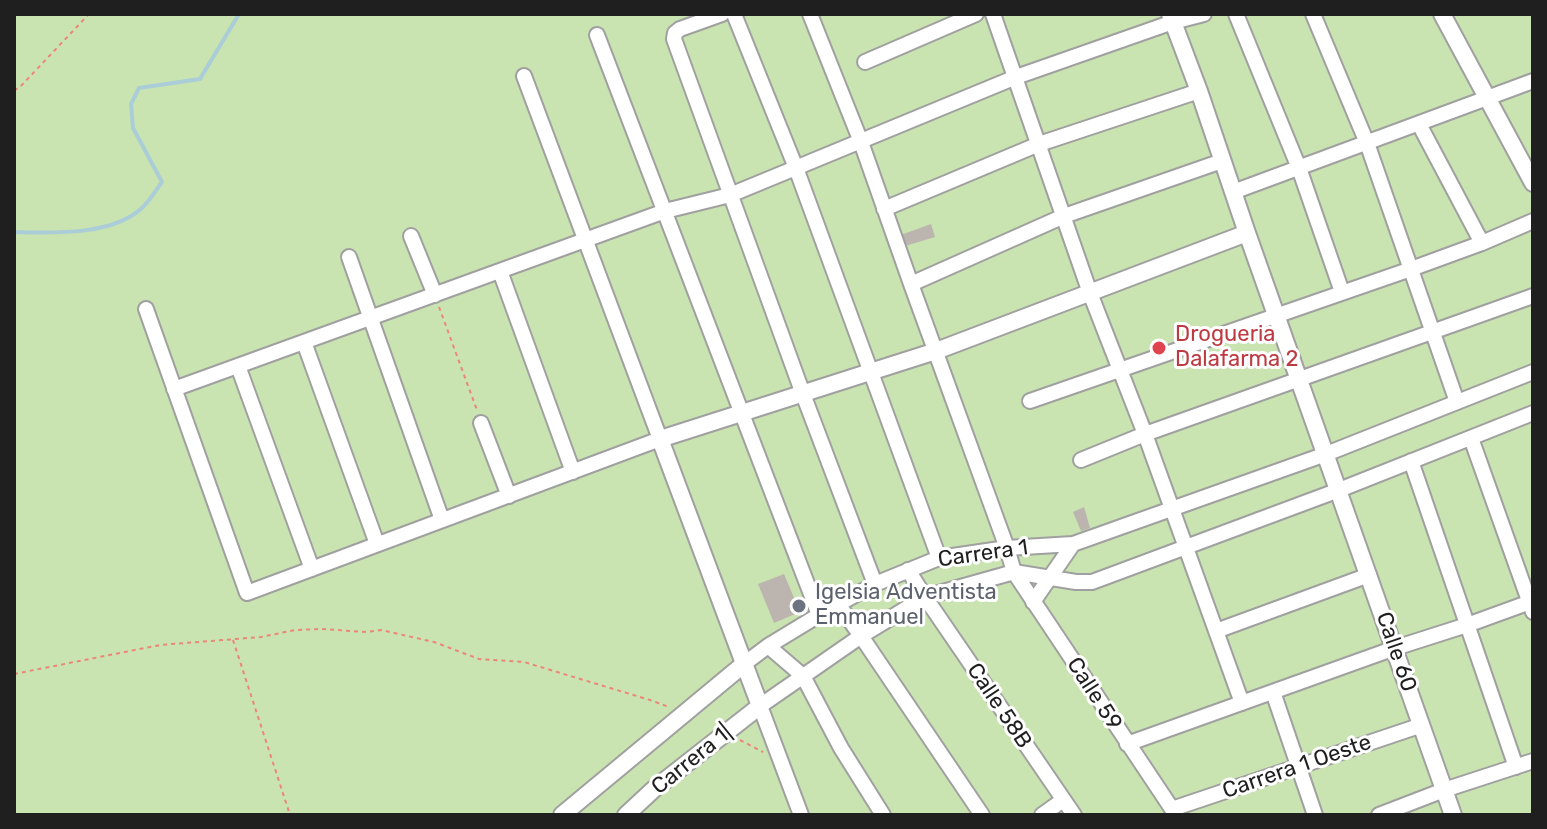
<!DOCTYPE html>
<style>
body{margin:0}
#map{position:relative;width:1547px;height:829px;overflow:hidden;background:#efece6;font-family:Rubik,sans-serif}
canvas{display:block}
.frame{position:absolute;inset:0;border:16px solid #1f1f1f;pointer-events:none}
</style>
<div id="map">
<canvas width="1547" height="829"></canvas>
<div class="frame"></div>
</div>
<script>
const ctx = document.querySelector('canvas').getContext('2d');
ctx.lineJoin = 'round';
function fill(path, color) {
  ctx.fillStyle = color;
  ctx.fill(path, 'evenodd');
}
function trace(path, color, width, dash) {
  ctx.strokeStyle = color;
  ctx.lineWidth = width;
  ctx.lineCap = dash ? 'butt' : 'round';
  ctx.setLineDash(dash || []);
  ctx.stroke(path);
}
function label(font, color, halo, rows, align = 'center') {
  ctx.font = font + ' Rubik,sans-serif';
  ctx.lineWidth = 6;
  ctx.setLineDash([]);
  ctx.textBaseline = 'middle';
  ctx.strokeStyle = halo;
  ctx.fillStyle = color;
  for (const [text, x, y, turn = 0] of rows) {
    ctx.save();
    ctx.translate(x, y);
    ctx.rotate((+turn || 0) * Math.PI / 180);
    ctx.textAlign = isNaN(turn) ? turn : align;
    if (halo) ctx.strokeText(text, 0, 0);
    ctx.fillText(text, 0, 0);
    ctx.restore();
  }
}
const grass = new Path2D(`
 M14,14H1533V815H14Z`);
const stream = new Path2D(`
 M14,232C53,233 113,236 143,207C150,200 156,190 162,182L133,128L131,104L139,88L200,79L239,14`);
const building = new Path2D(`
 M931,224L935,237L902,247L898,236Z
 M1084,507L1090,528L1081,531L1073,512Z
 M784,574L800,612L774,623L758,584Z`);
const path = new Path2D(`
 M14,90L19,88L89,14
 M439,307L477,410
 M233,640L290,815
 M14,674L160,645L261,637L295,630L321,629L367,632L381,630L434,642L479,659L524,662L650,700L669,707
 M740,740L763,752`);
const minor = new Path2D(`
 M722,14L680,29L675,33L674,39L803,394L875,584
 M734,14L796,168L939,558
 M810,14L861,142L911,284L1007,548L1014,572L1176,815
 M993,14L1090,293L1145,434L1242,703
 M1236,14L1299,168L1342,292
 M1313,14L1367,143L1457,402
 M597,35L819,615
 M865,62L976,14
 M1419,124L1482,243
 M1233,192L1533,81
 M884,209L1039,144L1199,91
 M411,236L435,295
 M349,257L442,520
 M500,271L573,472
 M911,284L1064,216L1222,161
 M146,309L247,593L660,439L524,76
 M304,342L377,544
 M238,366L312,569
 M174,389L665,211L730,195L1016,77L1173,22L1204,14
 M1030,401L1411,269L1482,243L1533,221
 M481,423L509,496
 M1471,438L1533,612
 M1081,460L1145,434L1533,296
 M1411,461L1516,767
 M908,570L925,597L1074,815
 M1033,602L1073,544
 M838,604L861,636L982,815
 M1216,631L1369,575
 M768,646L803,676L841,748L883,815
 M744,664L768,646L819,615L875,584L939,558L1007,548L1073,544L1326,454L1533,372
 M1273,692L1315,815
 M1127,744L1395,648L1467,625L1533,601
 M1172,809L1422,725
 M801,815L760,706L861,636L925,597L1014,572L1076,582H1092L1339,490L1533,413
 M1042,815L1063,800
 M1379,815L1444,790L1533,761`);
const tertiary = new Path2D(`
 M1170,14L1199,91L1247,233L1453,815
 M1442,14L1533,183
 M562,815L744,664
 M626,815L654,789L760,706L660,439L936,351L1247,233`);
const markers = [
 [1159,348,8,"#e0444e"],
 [799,606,8,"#6b7280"]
];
const healthNames = [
 ["Drogueria",1175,335],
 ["Dalafarma 2",1175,360]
];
const streetNames = [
 ["Carrera 1",983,554,-8],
 ["Calle 60",1396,652,71],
 ["Calle 59",1094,694,57],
 ["Calle 58B",999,706,56],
 ["Carrera 1|",692,760,-39],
 ["Carrera 1 Oeste",1297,767,-19]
];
const worshipNames = [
 ["Igelsia Adventista",815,593],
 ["Emmanuel",815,618]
];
fill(grass, '#c9e4b0');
trace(stream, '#aacdd8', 4);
fill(building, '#bcb5af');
trace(minor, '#a0a0a0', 18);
trace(tertiary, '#a0a0a0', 20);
trace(path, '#ed8678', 2, [4, 4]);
trace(minor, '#fff', 14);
trace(tertiary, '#fff', 16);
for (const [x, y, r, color] of markers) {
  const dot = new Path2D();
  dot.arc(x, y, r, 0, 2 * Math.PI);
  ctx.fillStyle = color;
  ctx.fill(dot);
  trace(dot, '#fff', 3);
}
label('22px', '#be3a42', '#fff', healthNames, 'left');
label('22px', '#1f1f1f', '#fff', streetNames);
label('22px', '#5b616d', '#fff', worshipNames, 'left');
</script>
